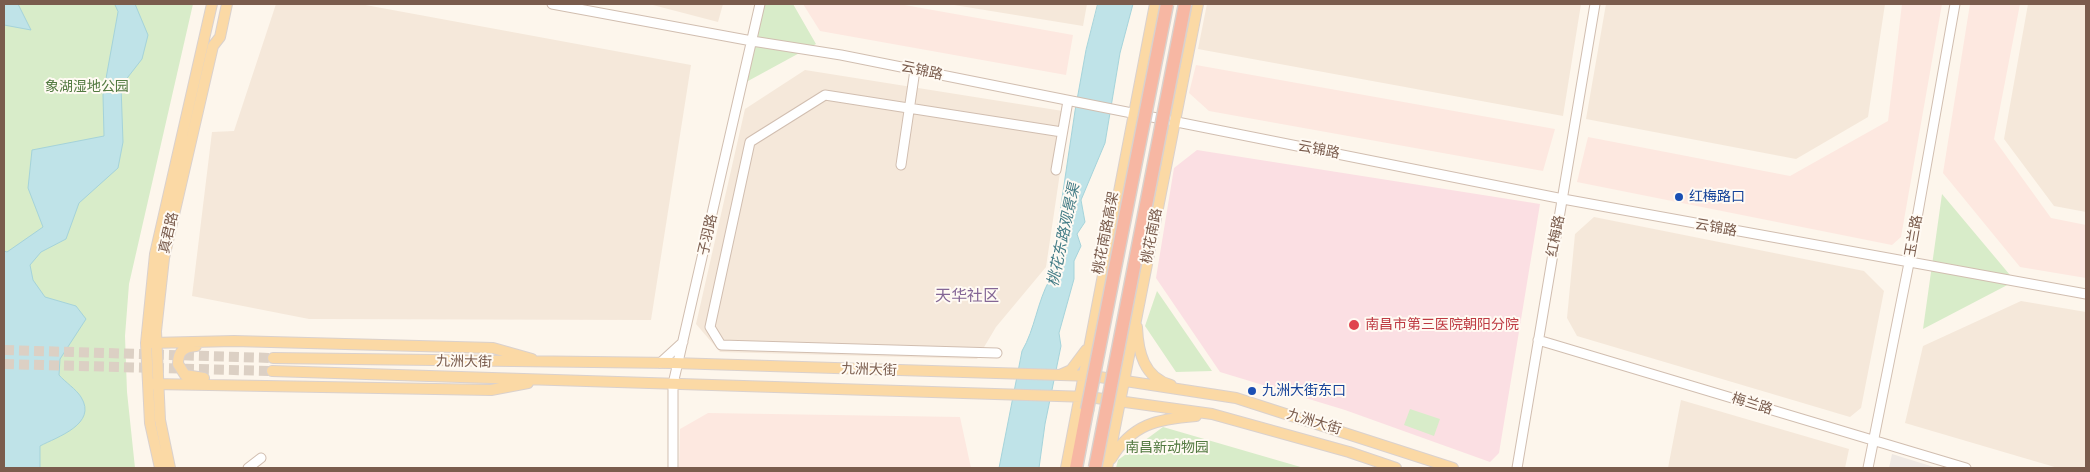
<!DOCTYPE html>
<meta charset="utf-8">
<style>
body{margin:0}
#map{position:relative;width:2090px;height:472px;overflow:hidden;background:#fdf6ec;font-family:"IBM Plex Sans",sans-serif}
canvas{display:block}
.frame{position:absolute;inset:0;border:5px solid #7a5c4d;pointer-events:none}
</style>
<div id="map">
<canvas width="2090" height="472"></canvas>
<div class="frame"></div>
</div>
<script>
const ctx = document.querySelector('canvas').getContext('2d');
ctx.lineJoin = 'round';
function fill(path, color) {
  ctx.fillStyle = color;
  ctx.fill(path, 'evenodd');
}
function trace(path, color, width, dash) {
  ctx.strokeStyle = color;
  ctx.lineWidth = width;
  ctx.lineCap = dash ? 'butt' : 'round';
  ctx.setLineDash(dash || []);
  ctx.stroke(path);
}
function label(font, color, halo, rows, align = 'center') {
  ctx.font = font + ' "IBM Plex Sans","Noto Sans SC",sans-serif';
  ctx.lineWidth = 4;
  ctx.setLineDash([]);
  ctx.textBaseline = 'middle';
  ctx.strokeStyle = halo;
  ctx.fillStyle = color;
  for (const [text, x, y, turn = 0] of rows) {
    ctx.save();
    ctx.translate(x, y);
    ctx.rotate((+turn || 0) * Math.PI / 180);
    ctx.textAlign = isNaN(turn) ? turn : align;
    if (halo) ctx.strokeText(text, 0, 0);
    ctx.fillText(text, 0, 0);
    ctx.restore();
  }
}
const residential = new Path2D(`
 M276,4H360L691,65L651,320L309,319L192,296L212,132L234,131Z
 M649,4H723L718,22Z
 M948,4H1087L1083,26Z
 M1207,4H1581L1563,116L1198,49Z
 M1606,4H1885L1868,117L1796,159L1586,119Z
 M2028,4H2086V212L2054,206L2004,139Z
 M805,70L1069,112L1046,267L996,327L977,359L720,352L696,324L745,109Z
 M1594,217L1864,271L1884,291L1861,408L1850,417L1577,336L1567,318L1575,234Z
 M2021,301L2086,312V468H2058L1905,423L1923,346Z
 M1681,400L1849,449L1845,468H1668Z`);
const commercial = new Path2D(`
 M803,4H899L1073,35L1066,75L820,31Z
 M1902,4H1942L1901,237L1892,245L1577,182L1588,137L1790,176L1888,121Z
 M1970,4H2020L1994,139L2051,218L2086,225V278L2020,267L1943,173Z
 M1196,65L1555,129L1543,171L1209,111L1189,93Z
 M708,413L960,417L971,468H679L680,429Z`);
const industrial = new Path2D(`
 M1892,454L1937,468H1889Z`);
const medical = new Path2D(`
 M1197,150L1540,204L1499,453L1490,462L1345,410L1220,372L1156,278L1174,168Z`);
const green = new Path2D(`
 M4,4H193L129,284L125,336L127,392L135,468H4Z
 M755,4H793L816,44L737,87Z
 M1942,194L2015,281L1923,329Z
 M1157,291L1212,371L1176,372L1145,326Z
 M1410,409L1440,419L1434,436L1404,425Z
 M1163,427L1304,468H1116L1118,460Z`);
const water = new Path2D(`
 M4,4H18L31,30L4,25Z
 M115,4H135L148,35L142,59L121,86L123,142L118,168L79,203L66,239L41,252L30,265L33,280L45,297L76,306L86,319L60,359L59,375C65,382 76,389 81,397C98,424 57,437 40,446V468H4V251L7,252L43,227L28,188L32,150L104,136L103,95L118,12Z
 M1098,4H1133L1120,53L1105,143L1081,200L1085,222L1077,234L1081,246L1074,261V279L1059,333L1061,346L1045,424L1039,468H999L1022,351C1035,329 1037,302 1050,279L1075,111L1086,50Z`);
const majorTunnel = new Path2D(`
 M4,350L273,358
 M4,364L272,371`);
const minor = new Path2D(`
 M552,4L752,41L841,55L1563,199L2086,294
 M901,165L915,70
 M1056,170L1068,101
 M1538,340L1966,468
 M997,353L721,345L710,327L750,142L825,95L1062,132
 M660,363L683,342
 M248,468L261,458
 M673,468V384L760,4
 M1517,468L1595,4
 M1868,468L1909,263L1955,4`);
const major = new Path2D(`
 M1137,327C1138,352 1144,378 1171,385
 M151,343L234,341L493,348L532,359
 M196,346C184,347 178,351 178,364L185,375L204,378
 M273,358L673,363L1093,376L1236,398L1453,468
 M272,371L1089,397L1212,414L1349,452L1396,468
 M1062,374L1071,370L1086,350
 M153,384L491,390L528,383
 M1111,459C1132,424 1157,419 1196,416
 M160,468L150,423L146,343L155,254L212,4
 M170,468L160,420L156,331L164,258L213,46L220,37L227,4
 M1066,468L1155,4
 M1107,468L1198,4`);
const highway = new Path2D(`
 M1076,468L1087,410`);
const highwayBridge = new Path2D(`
 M1087,410L1167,4
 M1095,468L1185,4`);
const markers = [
 [1679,197,5,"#1a4fb4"],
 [1354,325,6,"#e0444e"],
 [1252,391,5,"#1a4fb4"]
];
const streetNames = [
 ["云锦路",922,71,12],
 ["云锦路",1319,150,11],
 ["云锦路",1716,228,10],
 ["真君路",169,233,-77],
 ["桃花南路高架",1106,233,-79],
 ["子羽路",708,235,-77],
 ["桃花南路",1152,236,-79],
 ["红梅路",1556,236,-79],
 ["玉兰路",1914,236,-80],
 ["九洲大街",464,362,1],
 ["九洲大街",869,370,2],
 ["梅兰路",1752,404,17],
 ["九洲大街",1314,422,17]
];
const parkNames = [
 ["象湖湿地公园",87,87],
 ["南昌新动物园",1167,448]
];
const transitNames = [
 ["红梅路口",1689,197],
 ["九洲大街东口",1262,391]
];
const healthNames = [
 ["南昌市第三医院朝阳分院",1365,325]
];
const waterNames = [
 ["桃花东路观景渠",1064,235,-78]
];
const quarterNames = [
 ["天华社区",967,296]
];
fill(residential, '#f5e8da');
fill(commercial, '#fde8e0');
fill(industrial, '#efe9e4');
fill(medical, '#fbdfe3');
fill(green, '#d8ecc9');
fill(water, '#bfe3e8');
trace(water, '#a5d3da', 1);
trace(majorTunnel, '#dcd0c4', 10, [10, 5]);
trace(minor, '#d1beb0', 11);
trace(major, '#dad1cd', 12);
trace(highway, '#dad1cd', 15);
trace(minor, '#fff', 9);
trace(major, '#fbd9a5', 10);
trace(highway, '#f7b7a3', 12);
trace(highwayBridge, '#dad1cd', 15, []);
trace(highwayBridge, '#f7b7a3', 12);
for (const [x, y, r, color] of markers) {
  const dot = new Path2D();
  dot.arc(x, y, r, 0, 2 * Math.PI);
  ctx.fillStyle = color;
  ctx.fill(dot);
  trace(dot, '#fffaf3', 2);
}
label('14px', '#7a5c4d', '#fffaf3', streetNames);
label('14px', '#537a41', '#fffaf3', parkNames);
label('14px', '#164399', '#fffaf3', transitNames, 'left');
label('14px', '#be3a42', '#fffaf3', healthNames, 'left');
label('italic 15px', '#437c86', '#fffaf3', waterNames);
label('16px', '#846695', '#fffaf3', quarterNames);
</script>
